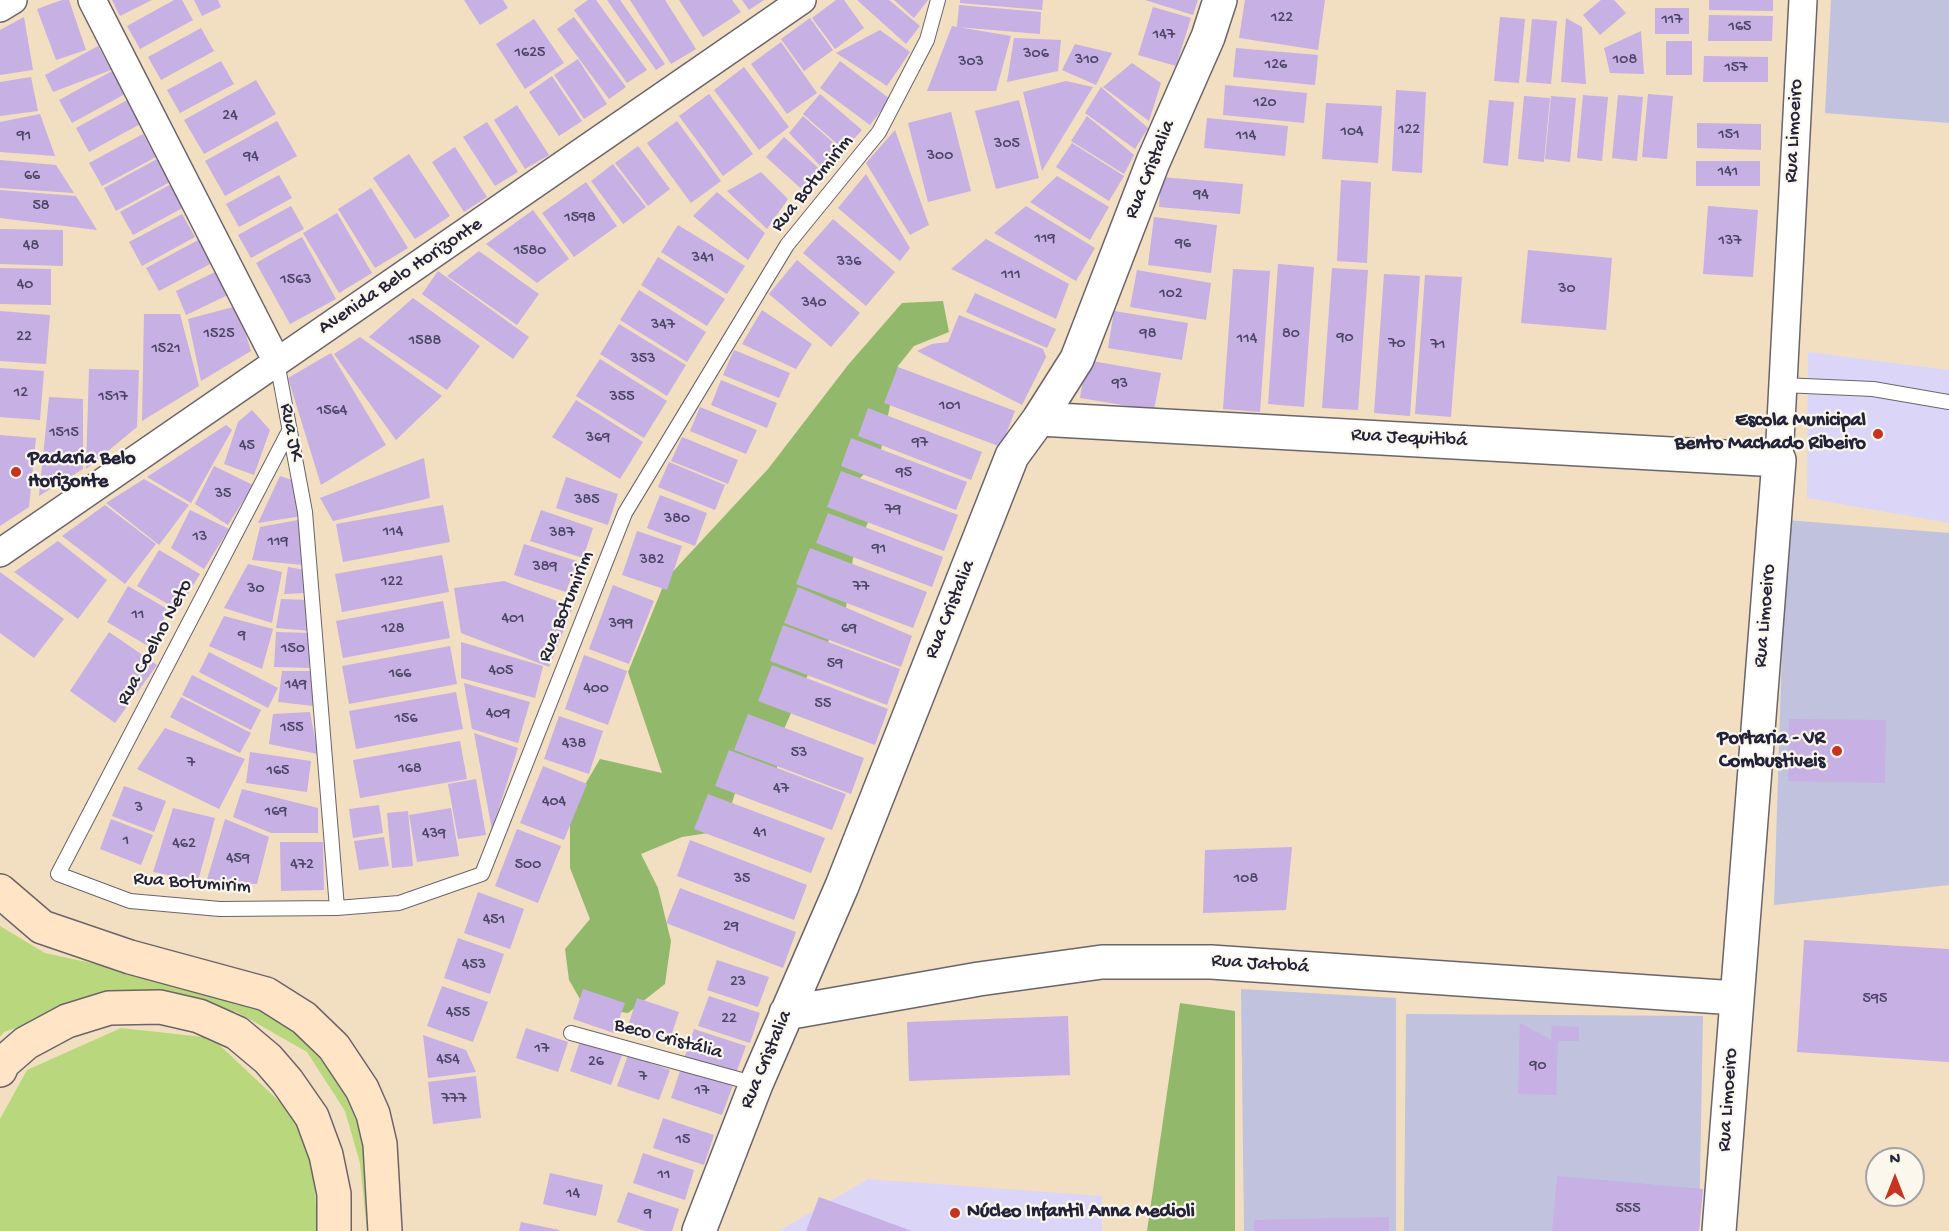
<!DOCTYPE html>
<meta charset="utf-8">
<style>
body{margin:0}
#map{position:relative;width:1949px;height:1231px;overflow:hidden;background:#f2dec1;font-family:"Gochi Hand",sans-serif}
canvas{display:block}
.north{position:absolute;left:1865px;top:1147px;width:60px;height:60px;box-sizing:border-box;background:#fbf7ec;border:2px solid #a4a2a5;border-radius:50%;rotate:0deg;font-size:16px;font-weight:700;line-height:24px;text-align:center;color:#22223b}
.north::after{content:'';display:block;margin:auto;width:21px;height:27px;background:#c8321e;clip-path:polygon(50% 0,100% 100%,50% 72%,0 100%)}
</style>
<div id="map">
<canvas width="1949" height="1231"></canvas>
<div class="north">N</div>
</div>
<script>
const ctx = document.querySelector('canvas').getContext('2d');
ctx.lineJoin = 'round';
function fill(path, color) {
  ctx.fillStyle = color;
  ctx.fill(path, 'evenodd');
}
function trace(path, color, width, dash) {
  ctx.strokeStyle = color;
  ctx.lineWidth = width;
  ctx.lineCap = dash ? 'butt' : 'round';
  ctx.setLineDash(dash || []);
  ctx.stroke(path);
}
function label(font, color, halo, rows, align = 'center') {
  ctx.font = font + ' "Gochi Hand",sans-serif';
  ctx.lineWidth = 4.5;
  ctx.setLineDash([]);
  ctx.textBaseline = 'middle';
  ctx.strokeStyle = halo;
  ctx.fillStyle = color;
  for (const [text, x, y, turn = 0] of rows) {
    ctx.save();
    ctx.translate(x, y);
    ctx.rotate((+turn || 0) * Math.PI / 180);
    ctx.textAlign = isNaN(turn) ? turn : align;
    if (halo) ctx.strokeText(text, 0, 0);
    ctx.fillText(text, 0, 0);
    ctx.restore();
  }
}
const built = new Path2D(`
 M1808,352L1949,370V523L1807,498Z
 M868,1179L1102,1196V1231H779Z`);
const industrial = new Path2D(`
 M1831,0H1949V123L1825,113Z
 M1786,520L1949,533V885L1774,905Z
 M1241,989L1396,998V1231H1244Z
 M1406,1014L1703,1016L1699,1231H1404Z`);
const green = new Path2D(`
 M0,926L45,953L261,1000L336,1075L366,1143L378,1231H367L360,1163L345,1111L307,1052L237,1012L120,991L4,1032L0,1037Z
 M121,1028L212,1038L297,1118L314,1163L317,1231H0V1119L27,1070Z`);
const forest = new Path2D(`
 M943,301L949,332L914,346L898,366L879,460L859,479L874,508L853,558L845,615L810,670L777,745V778L736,790L728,816L708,833L682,837L641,854L658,888L671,941L665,984L628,1013L585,1008L569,980L565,949L590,919L570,868V810L600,759L662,773L628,672L666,579L768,469L848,365L902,303Z
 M1180,1003L1235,1011V1231H1147Z`);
const building = new Path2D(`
 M62,0H69L86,50L56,60L37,9Z
 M112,0H152L120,16Z
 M174,0H182L193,20L140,49L127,26Z
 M194,0H218L221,7L202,16Z
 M464,0H503L508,8L480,25Z
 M588,0H596L647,70L627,83L574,10Z
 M607,0H620L665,64L656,70Z
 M630,0H665L696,49L671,64Z
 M679,0H732L741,12L703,37Z
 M742,0H764L749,10Z
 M836,0H844L864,28L835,49L812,18Z
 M857,0H889L920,26L906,44Z
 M894,0H928L914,18Z
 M960,0H1043L1042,10L960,3Z
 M1145,0H1198L1193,15Z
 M1245,0H1325L1318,50L1239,38Z
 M1601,0H1614L1626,13L1600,35L1583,15Z
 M1709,0H1773V11L1709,10Z
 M959,5L1041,12L1040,34L957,27Z
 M1153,7L1191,18L1176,66L1138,55Z
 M1655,8H1689V34H1655Z
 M1709,15L1773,16L1772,41H1708Z
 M24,17L33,70L0,75V30Z
 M574,17L626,87L609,99L557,29Z
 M1500,17L1525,19L1519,83L1494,81Z
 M810,18L833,50L804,71L781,39Z
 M1566,18L1582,27L1586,84L1561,82Z
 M534,19L564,63L525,89L496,44Z
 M1532,19L1557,21L1551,84L1526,82Z
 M952,26L1011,36L996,91H927Z
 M201,28L214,51L161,80L148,57Z
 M880,30L910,52L887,86L836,53Z
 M1641,31L1644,74L1610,73L1604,48Z
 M1014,38L1061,40L1058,71L1007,82Z
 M1666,41H1692V75H1666Z
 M781,42L817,93L787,114L751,64Z
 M1075,44L1112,53L1096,85L1062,70Z
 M98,46L111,70L53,92L45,75Z
 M1236,48L1318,55L1315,85L1233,77Z
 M1704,56L1768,57V82H1703Z
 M578,59L607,104L584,119L554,75Z
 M221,61L234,84L180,113L167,90Z
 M840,61L890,99L870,125L820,88Z
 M1132,63L1161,83L1149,121L1103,87Z
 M744,67L789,127L759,150L714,90Z
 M112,71L125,94L72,123L59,100Z
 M552,76L582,121L559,136L529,92Z
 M31,77L38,111L0,116V82Z
 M256,80L276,114L204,154L184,120Z
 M1066,81L1093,87L1042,171L1023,92Z
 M1225,85L1307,93L1304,123L1223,115Z
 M1101,87L1148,128L1135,149L1085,113Z
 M1396,90L1426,92L1422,173L1392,171Z
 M709,94L753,154L723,176L679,116Z
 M820,94L862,130L844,150L803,114Z
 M1648,94L1673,96L1667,159L1642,157Z
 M1583,95L1608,97L1602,161L1577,158Z
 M1618,95L1643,97L1637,161L1612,158Z
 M1524,96L1550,98L1544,162L1518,159Z
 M1551,96L1576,98L1570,162L1545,159Z
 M129,99L142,123L89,152L76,128Z
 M1019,100L1039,178L996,189L975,111Z
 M1489,100L1514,102L1508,166L1483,163Z
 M1326,103L1382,106L1378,163L1322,159Z
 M517,105L549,155L525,169L494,120Z
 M951,112L971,191L928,202L908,123Z
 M40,114L55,156L0,152V122Z
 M803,116L844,152L826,172L789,133Z
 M1087,116L1134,155L1124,174L1071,141Z
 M1207,118L1288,126L1285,156L1204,148Z
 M277,121L297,156L225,196L205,161Z
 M677,121L721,181L691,203L647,143Z
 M487,122L518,172L495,186L463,137Z
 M1697,123L1761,124V150L1697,148Z
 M895,130L929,225L910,235L866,163Z
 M143,134L156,157L102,186L89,163Z
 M784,137L825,174L807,194L766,157Z
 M1072,143L1124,176L1109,201L1056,167Z
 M638,146L670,189L648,206L615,163Z
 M455,147L487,197L464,212L432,162Z
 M409,154L450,216L415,239L373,178Z
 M157,159L170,182L116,211L104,188Z
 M0,160L56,165L74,193L0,188Z
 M1696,161H1760V186H1696Z
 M613,164L646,207L623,224L591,181Z
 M761,172L788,199L767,229L727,191Z
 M866,174L910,248L900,261L838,208Z
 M279,175L292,198L239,227L226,204Z
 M1057,176L1109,207L1090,240L1030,202Z
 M1161,177L1243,184L1240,214L1159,207Z
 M1341,180L1371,182L1367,263L1337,261Z
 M586,182L617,226L574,257L542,213Z
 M173,183L186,206L133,235L120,212Z
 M371,188L408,248L375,268L338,209Z
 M0,190L76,196L97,230L0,218Z
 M717,192L765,233L748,260L693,216Z
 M291,206L304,229L251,258L238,235Z
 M1026,206L1095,248L1076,281L994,233Z
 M1708,206L1758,210L1753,277L1703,274Z
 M533,210L569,259L537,283L486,244Z
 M337,213L372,273L339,293L303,233Z
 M182,214L195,237L142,266L129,242Z
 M1154,217L1217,225L1211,273L1148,265Z
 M833,219L895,272L866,306L803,253Z
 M678,225L745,266L727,294L661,252Z
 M0,229L63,230V266L0,264Z
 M302,237L336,299L290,324L256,263Z
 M200,239L212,263L159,291L146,268Z
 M986,239L1069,284L1056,319L951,269Z
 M1528,250L1612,258L1606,330L1521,323Z
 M479,251L539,294L517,325L447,276Z
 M658,257L725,299L707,326L641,285Z
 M797,260L860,313L831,347L769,294Z
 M1278,264L1314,267L1304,407L1268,404Z
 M0,268L51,269V305L0,304Z
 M1332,268L1368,270L1358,410L1322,408Z
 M1233,269L1270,271L1260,412L1223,409Z
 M1137,270L1211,283L1206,320L1130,307Z
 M217,271L230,294L186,315L176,291Z
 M438,271L529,337L513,359L422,294Z
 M1384,274L1420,276L1410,416L1374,413Z
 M1425,275L1462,277L1451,417L1415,414Z
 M639,290L706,332L687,362L620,320Z
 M975,293L1056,329L1047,348L966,312Z
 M413,298L480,346L447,390L369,337Z
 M237,306L251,351L201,381L188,319Z
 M762,310L812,344L796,369L742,344Z
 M0,311L50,315L46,364L0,361Z
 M1114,311L1188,323L1182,360L1108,348Z
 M144,314H180L199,386L142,421Z
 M959,315L1043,349L1046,357L1022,405L917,351L932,344L948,342Z
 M619,324L686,365L667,396L600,354Z
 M360,337L442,396L396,440L334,354Z
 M734,350L790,373L779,398L723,375Z
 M331,353L386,445L321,485L288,378Z
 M600,359L667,401L644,438L576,396Z
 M1086,360L1161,373L1154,410L1080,398Z
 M898,367L1015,411L1001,447L884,403Z
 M0,368L44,371L40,420L0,417Z
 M89,369L139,370L137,427L86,469Z
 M721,380L777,403L767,428L711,405Z
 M49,397L83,399V469L39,496Z
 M576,400L643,442L620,479L552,437Z
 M700,407L757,430L746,454L690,431Z
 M868,408L982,452L971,480L858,436Z
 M252,410L270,430L254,475L224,464L238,422Z
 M226,425L232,430L191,503L147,477Z
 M0,435L36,438L29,507L0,526Z
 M682,437L738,460L728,484L671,461Z
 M851,438L967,482L956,510L841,466Z
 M424,458L430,498L333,521L320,498Z
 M669,462L725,485L715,510L658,487Z
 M214,466L253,485L228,525L195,504Z
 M841,471L958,515L944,551L827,507Z
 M280,476L292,480L302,516L258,523Z
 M566,477L618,494L608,525L556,508Z
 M144,479L189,505L159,545L106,503Z
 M660,495L707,513L695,546L647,528Z
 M105,505L156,544L125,584L62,536Z
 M443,505L450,542L343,562L336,524Z
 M190,510L229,529L204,569L171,548Z
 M541,510L593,528L583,558L530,541Z
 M828,513L943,557L932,587L816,543Z
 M298,520L303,565L252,560L260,527Z
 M637,531L682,546L667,590L622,575Z
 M58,541L107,580L78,619L14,572Z
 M524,544L577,561L566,592L514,575Z
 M810,548L927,592L913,628L796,584Z
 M159,550L200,574L178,610L137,586Z
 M442,555L449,592L342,612L335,574Z
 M248,564L282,572L272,623L224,608Z
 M288,567L305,570L306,593L284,594Z
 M0,572L64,619L34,658L0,633Z
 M504,581L573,607L549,667L461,633L454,588Z
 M613,585L654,601L629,664L589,649Z
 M128,586L169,610L148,646L107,622Z
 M798,587L912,636L901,667L784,623Z
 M281,599L307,600L311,631L276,628Z
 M443,601L450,638L343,658L336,621Z
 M224,616L273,629L262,669L209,646Z
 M783,625L900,669L887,705L770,661Z
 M109,632L157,665L115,723L70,691Z
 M276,632L311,633L309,668L274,667Z
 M461,642L543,666L535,698L461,678Z
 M450,646L457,684L349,704L342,666Z
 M209,652L278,688L268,708L199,672Z
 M584,655L627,671L608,725L565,709Z
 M772,665L888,709L875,745L758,701Z
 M282,671H310L314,706L278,702Z
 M192,675L261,710L251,730L182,695Z
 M464,683L530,702L518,743L472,729Z
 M456,692L463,729L356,749L349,711Z
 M181,697L251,733L240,753L170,717Z
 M310,712L318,754L269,744L273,714Z
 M748,714L864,758L851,794L734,750Z
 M559,716L603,731L589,774L544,759Z
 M1789,719L1886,720L1885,783L1788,781Z
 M165,728L245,759L219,809L137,769Z
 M474,733L518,748L492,830Z
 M460,741L467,779L360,798L353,760Z
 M729,750L846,794L832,830L715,786Z
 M250,752L311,761L307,792L246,783Z
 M543,766L587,784L564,840L520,823Z
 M476,779L486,835L458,839L448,784Z
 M124,786L166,801L154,832L112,816Z
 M242,789L318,808V833H271L233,817Z
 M708,794L825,838L811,873L694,829Z
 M379,805L383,833L353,838L349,809Z
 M173,808L215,818L198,881L153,872Z
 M451,808L459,856L417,862L409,815Z
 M408,811L413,866L392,868L387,813Z
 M111,819L153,835L141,865L100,849Z
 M225,819L269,837L257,884L206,883Z
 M517,829L561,846L538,903L495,886Z
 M384,837L389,866L359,870L354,841Z
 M690,840L807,885L794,920L677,876Z
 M280,842H323L324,890L281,891Z
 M1292,847L1286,910L1203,913L1205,850Z
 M680,888L796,932L783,968L666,923Z
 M478,892L524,909L510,949L464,933Z
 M458,938L504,954L490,994L444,978Z
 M1804,940L1949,949V1062L1797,1052Z
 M717,960L769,977L758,1007L707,990Z
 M442,986L488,1002L473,1042L427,1026Z
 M583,989L625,1003L614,1033L573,1019Z
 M709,996L760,1013L750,1043L698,1026Z
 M637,998L679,1012L669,1042L627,1029Z
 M1068,1016L1070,1075L909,1081L907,1022Z
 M1520,1023L1551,1040L1552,1026L1579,1027V1041H1558L1556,1095L1518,1094Z
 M526,1028L568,1042L558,1072L516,1058Z
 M694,1029L746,1046L735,1076L684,1059Z
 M423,1035L466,1050L476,1072L428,1078Z
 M580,1041L622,1055L611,1085L570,1071Z
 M628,1055L670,1070L659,1100L617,1086Z
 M681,1068L733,1085L722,1115L671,1098Z
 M476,1076L481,1118L433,1124L428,1082Z
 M663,1118L714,1135L704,1165L653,1148Z
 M643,1153L694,1170L685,1200L633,1183Z
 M550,1173L603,1185L596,1216L543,1204Z
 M1557,1176L1703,1189L1699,1231H1552Z
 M628,1192L679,1209L672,1231H645L617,1222Z
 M819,1197L912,1231H806Z
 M1389,1217V1231H1254V1220Z
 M521,1222L559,1230V1231H519Z`);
const service = new Path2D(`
 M277,362L305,512L337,908
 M1782,385L1873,389L1949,402
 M289,431L58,874L130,901L220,909L337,908L399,903L482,874L625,513L787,245L879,132L927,40L938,0
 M571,1033L756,1084`);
const minor = new Path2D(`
 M92,0L277,362
 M0,8L13,0
 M1779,460L1803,0
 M0,553L802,0`);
const tertiary = new Path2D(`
 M1039,419L1779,460L1719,1231
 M786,1013L979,979L1102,962H1211L1736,998
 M699,1231L756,1084L842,886L1012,456L1039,419L1077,359L1153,162L1208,37L1220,0`);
const secondary = new Path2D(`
 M0,891L42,927L130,957L266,994L304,1018L334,1047L362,1089L373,1114L380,1144L385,1231
 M0,1070L3,1063L26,1043L67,1021L109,1008L160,1007L199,1016L237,1033L268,1059L287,1081L312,1117L326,1155L334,1194V1231`);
const markers = [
 [1878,434,6,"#c8321e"],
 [16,472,6,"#c8321e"],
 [1837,751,6,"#c8321e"],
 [955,1213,6,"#c8321e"]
];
const numberNames = [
 ["122",1282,19],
 ["117",1672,21],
 ["165",1740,28],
 ["147",1164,36],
 ["1625",530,54],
 ["306",1036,55],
 ["310",1087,61],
 ["108",1625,61],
 ["303",971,63],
 ["126",1276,66],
 ["157",1736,69],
 ["120",1265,104],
 ["24",230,117],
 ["122",1409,131],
 ["104",1352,133],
 ["151",1729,136],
 ["91",24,137],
 ["114",1246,137],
 ["305",1007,145],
 ["300",940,157],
 ["94",251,158],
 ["141",1728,173],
 ["66",32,177],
 ["94",1201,196],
 ["58",41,207],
 ["1598",580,219],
 ["119",1045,240],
 ["137",1730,242],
 ["96",1183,245],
 ["48",31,247],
 ["1580",530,252],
 ["341",703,259],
 ["336",849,263],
 ["111",1011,276],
 ["1563",296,281],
 ["40",25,286],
 ["30",1567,290],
 ["102",1171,295],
 ["340",814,304],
 ["347",663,326],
 ["1525",219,335],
 ["98",1148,335],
 ["80",1291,335],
 ["22",24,338],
 ["90",1345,339],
 ["114",1247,340],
 ["1588",425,342],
 ["70",1397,345],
 ["71",1438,346],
 ["1521",166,350],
 ["353",643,360],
 ["93",1120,385],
 ["12",21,394],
 ["1517",113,398],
 ["355",622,398],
 ["101",950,407],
 ["1564",332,412],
 ["1515",64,434],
 ["369",598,439],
 ["97",920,444],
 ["45",247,447],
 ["95",904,474],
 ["35",223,495],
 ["385",587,501],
 ["79",893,511],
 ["380",677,520],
 ["114",393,533],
 ["387",562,534],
 ["13",200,538],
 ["119",278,543],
 ["91",879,550],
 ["382",652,561],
 ["389",545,568],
 ["122",392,583],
 ["77",861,588],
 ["30",256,590],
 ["11",138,616],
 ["401",513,620],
 ["399",621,625],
 ["128",393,630],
 ["69",849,630],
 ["9",242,637],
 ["150",293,650],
 ["59",835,665],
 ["405",501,672],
 ["166",400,675],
 ["149",296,686],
 ["400",596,690],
 ["55",823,705],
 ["409",498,715],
 ["156",406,720],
 ["155",292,729],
 ["438",574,745],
 ["53",799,754],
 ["7",191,764],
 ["168",410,770],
 ["165",278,772],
 ["47",781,790],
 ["404",554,803],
 ["3",139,809],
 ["169",276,813],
 ["41",760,834],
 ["439",434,835],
 ["1",126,842],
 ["462",184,845],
 ["459",238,860],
 ["472",302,866],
 ["500",528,866],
 ["35",742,880],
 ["108",1246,880],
 ["451",494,921],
 ["29",731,928],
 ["453",474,966],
 ["23",738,983],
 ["595",1875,1000],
 ["455",458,1014],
 ["22",729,1020],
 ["17",542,1050],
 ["454",448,1061],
 ["26",596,1063],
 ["90",1538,1067],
 ["7",643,1078],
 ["17",702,1092],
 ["777",454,1100],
 ["15",683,1141],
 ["11",664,1176],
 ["14",573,1195],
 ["555",1628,1210],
 ["9",648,1215]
];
const streetNames = [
 ["Rua Limoeiro",1795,131,-87],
 ["Rua Cristalia",1151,170,-68],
 ["Rua Botumirim",813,184,-51],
 ["Avenida Belo Horizonte",401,277,-34],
 ["Rua JK",290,432,79],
 ["Rua Jequitibá",1409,439,3],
 ["Rua Botumirim",567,607,-68],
 ["Rua Cristalia",951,610,-68],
 ["Rua Limoeiro",1766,616,-85],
 ["Rua Coelho Neto",156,643,-62],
 ["Rua Botumirim",192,884,4],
 ["Rua Jatobá",1260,965,4],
 ["Beco Cristália",668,1040,15],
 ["Rua Cristalia",767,1060,-67],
 ["Rua Limoeiro",1729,1100,-86]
];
const poiNames = [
 ["Escola Municipal",1866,422],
 ["Bento Machado Ribeiro",1866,445],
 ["Padaria Belo",28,460,"left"],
 ["Horizonte",28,483,"left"],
 ["Portaria - VR",1825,740],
 ["Combustiveis",1825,763],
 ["Núcleo Infantil Anna Medioli",967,1213,"left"]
];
fill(built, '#dbd6f7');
fill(industrial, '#c1c2dd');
fill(green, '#b9d77d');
fill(forest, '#92b86c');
fill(building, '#c6b0e4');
trace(service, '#6b646a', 16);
trace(minor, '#6b646a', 30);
trace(tertiary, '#6b646a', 36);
trace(secondary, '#6b646a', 36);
trace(service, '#fff', 14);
trace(minor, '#fff', 27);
trace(tertiary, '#fff', 33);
trace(secondary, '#ffe4c6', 33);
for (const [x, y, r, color] of markers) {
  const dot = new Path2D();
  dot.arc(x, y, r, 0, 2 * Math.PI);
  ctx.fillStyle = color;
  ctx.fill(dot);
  trace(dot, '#fbf7ec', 2);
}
label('16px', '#4b4665', null, numberNames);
label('20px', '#22223b', '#fbf7ec', streetNames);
label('bold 20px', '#22223b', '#fbf7ec', poiNames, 'right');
</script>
